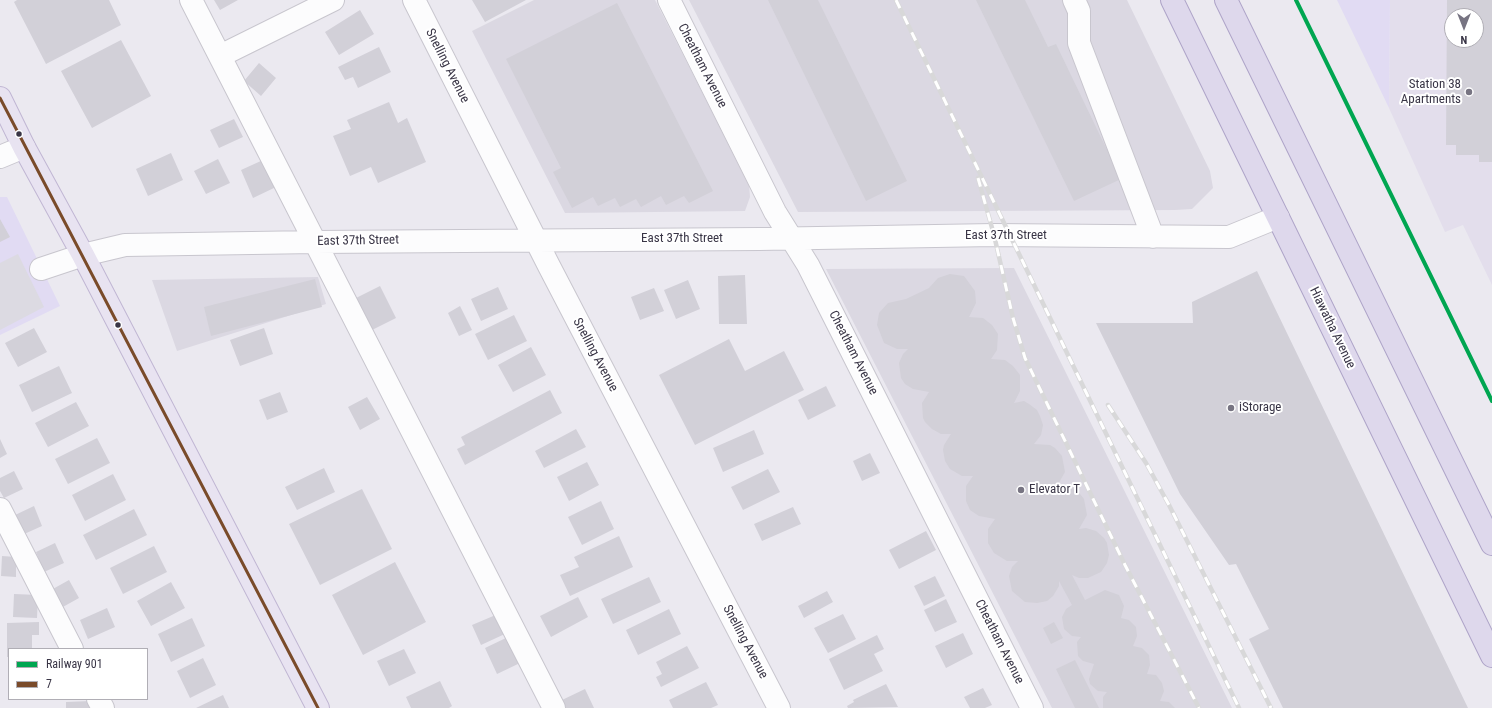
<!DOCTYPE html>
<style>
body{margin:0}
#map{position:relative;width:1492px;height:708px;overflow:hidden;background:#ebe9f0;font-family:"Roboto Condensed",sans-serif}
canvas{display:block}
.legend{position:absolute;left:8px;top:648px;width:140px;height:52px;box-sizing:border-box;background:#fff;border:1px solid #b0aeb5;margin:0;padding:5px 7px;list-style:none;font-size:12px;color:#393546}
.legend li{display:flex;align-items:center;gap:8px;height:20px}
.legend b{width:20px;border:1px solid #b0aeb5}
.north{position:absolute;left:1444px;top:8px;width:40px;height:40px;box-sizing:border-box;background:#fff;border:1px solid #b0aeb5;border-radius:50%;rotate:180deg;font-size:11px;font-weight:700;line-height:16px;text-align:center;color:#393546}
.north::after{content:'';display:block;margin:auto;width:14px;height:18px;background:#777482;clip-path:polygon(50% 0,100% 100%,50% 72%,0 100%)}
</style>
<div id="map">
<canvas width="1492" height="708"></canvas>
<ul class="legend">
<li><b style="height:5px;background:#00a651"></b>Railway 901</li>
<li><b style="height:5px;background:#7a4b2a"></b>7</li>
</ul>
<div class="north">N</div>
</div>
<script>
const ctx = document.querySelector('canvas').getContext('2d');
ctx.lineJoin = 'round';
function fill(path, color) {
  ctx.fillStyle = color;
  ctx.fill(path, 'evenodd');
}
function trace(path, color, width, dash) {
  ctx.strokeStyle = color;
  ctx.lineWidth = width;
  ctx.lineCap = dash ? 'butt' : 'round';
  ctx.setLineDash(dash || []);
  ctx.stroke(path);
}
function label(font, color, halo, rows, align = 'center') {
  ctx.font = font + ' "Roboto Condensed",sans-serif';
  ctx.lineWidth = 4;
  ctx.setLineDash([]);
  ctx.textBaseline = 'middle';
  ctx.strokeStyle = halo;
  ctx.fillStyle = color;
  for (const [text, x, y, turn = 0] of rows) {
    ctx.save();
    ctx.translate(x, y);
    ctx.rotate((+turn || 0) * Math.PI / 180);
    ctx.textAlign = isNaN(turn) ? turn : align;
    if (halo) ctx.strokeText(text, 0, 0);
    ctx.fillText(text, 0, 0);
    ctx.restore();
  }
}
const residential = new Path2D(`
 M1390,0H1492V285L1463,225L1445,232L1389,108ZM1452,16H1476V40H1452Z`);
const commercial = new Path2D(`
 M1337,0H1390L1389,108Z
 M0,197H7L60,306L0,335Z`);
const industrial = new Path2D(`
 M534,0H655L749,184L750,197L745,211L565,213L472,31Z
 M689,0H1127L1210,171L1213,188L1192,209L1175,210L798,212Z
 M1014,268L1232,708H1052L826,269Z
 M318,277L326,304L177,351L152,280Z`);
const parking = new Path2D(`
 M18,254L44,307L0,330V263Z`);
const building = new Path2D(`
 M17,0H109L121,25L46,64L14,2Z
 M214,0H238L220,10Z
 M472,0H526L485,22Z
 M768,0H818L907,181L866,201Z
 M976,0H1025L1048,47L1056,44L1121,179L1074,201Z
 M1447,0H1492V162H1479V155H1456V145H1446ZM1452,16H1476V40H1452Z
 M617,3L713,191L689,203L684,196L666,205L661,196L641,207L636,199L620,207L615,198L598,206L593,197L572,208L553,172L561,168L506,59Z
 M360,10L374,34L339,55L325,32Z
 M121,40L151,96L92,128L61,71Z
 M379,47L391,72L358,88L353,77L345,80L338,67Z
 M259,63L276,78L261,96L244,81Z
 M389,102L398,123L407,118L426,162L378,183L371,167L350,176L333,136L351,129L347,120Z
 M234,119L243,137L219,148L210,130Z
 M171,153L183,180L148,196L136,169Z
 M218,159L230,183L206,194L194,171Z
 M263,160L276,187L253,198L241,170Z
 M0,219L10,237L0,242Z
 M1257,271L1468,708H1283L1249,639L1269,629L1236,564L1229,565L1180,494L1096,323H1193L1192,302Z
 M950,274L964,276L975,291L976,303L969,317L983,318L992,325L998,334L997,350L991,359L1005,360L1013,366L1020,375V391L1014,403L1024,401L1029,404L1037,410L1040,416L1043,425L1041,435L1034,444L1050,445L1055,448L1062,456L1065,472L1057,486L1062,485L1076,489L1084,499L1087,515L1079,529L1086,528L1096,531L1104,538L1107,543L1109,555L1107,563L1101,572L1088,578H1079L1072,575L1085,600L1105,590L1119,595L1124,606L1121,618L1129,620L1136,627L1137,636L1133,646L1142,648L1149,655L1150,665L1147,674L1156,675L1162,683L1164,691L1160,701L1169,702L1175,708H1103V697L1107,692L1098,691L1090,684L1089,679L1094,664L1083,661L1078,656L1077,642L1081,637L1072,636L1064,629L1062,617L1066,609L1072,605L1059,581V586L1053,596L1047,601L1037,603L1025,602L1012,591L1009,576L1012,567L1018,561H1007L994,553L988,543V529L995,519L979,516L970,510L966,501V486L973,476H962L950,469L945,461L943,450L944,445L951,434H941L932,429L925,422L923,418L922,403L929,392L913,389L905,384L901,378L899,363L903,354L908,349H897L884,343L877,325L879,313L888,303L906,299L929,288L938,278Z
 M745,275L747,324H719L718,276Z
 M315,279L322,307L211,336L204,307Z
 M688,280L700,309L676,319L664,290Z
 M380,286L396,318L372,330L356,298Z
 M498,287L508,309L481,321L471,299Z
 M654,288L664,311L640,320L631,297Z
 M460,306L472,330L459,336L448,313Z
 M514,315L527,341L488,360L475,334Z
 M34,328L47,352L18,367L5,343Z
 M264,328L273,354L240,366L230,340Z
 M729,339L745,371L784,351L804,390L695,445L659,375Z
 M531,347L546,375L513,392L498,365Z
 M59,366L72,393L32,412L19,385Z
 M826,386L836,406L808,420L798,400Z
 M550,390L562,413L465,465L457,449L465,445L461,437Z
 M280,392L288,412L267,420L259,400Z
 M367,397L380,419L360,430L348,407Z
 M76,402L89,426L48,447L35,423Z
 M576,429L586,447L544,468L535,451Z
 M754,430L764,454L723,472L713,448Z
 M97,438L110,463L68,484L55,459Z
 M0,439L7,454L0,458Z
 M870,453L880,473L862,481L853,461Z
 M587,462L599,485L569,501L557,477Z
 M324,468L335,492L297,510L285,487Z
 M768,469L780,492L743,510L731,487Z
 M14,471L23,489L4,498L0,491V478Z
 M113,474L126,500L85,521L72,495Z
 M362,489L392,549L320,585L289,524Z
 M601,501L614,529L582,545L568,517Z
 M34,506L42,526L22,535L13,516Z
 M793,507L801,524L762,541L754,524Z
 M134,509L147,535L96,560L83,535Z
 M926,531L936,550L899,569L889,550Z
 M619,536L633,567L570,596L560,575L579,567L574,557Z
 M55,543L64,563L44,572L36,552Z
 M154,546L167,572L123,594L110,568Z
 M2,556L16,557V577L1,576Z
 M395,562L426,622L363,655L332,595Z
 M935,576L945,596L924,606L914,586Z
 M649,577L661,602L613,624L601,599Z
 M69,580L79,598L61,608L51,590Z
 M171,582L185,608L151,626L137,601Z
 M827,591L833,602L804,618L798,606Z
 M14,594L38,595L37,618L13,617Z
 M578,597L588,617L551,637L540,616Z
 M946,599L957,622L935,632L924,610Z
 M107,608L115,627L88,639L80,620Z
 M669,609L681,634L638,655L626,630Z
 M498,614L507,633L481,645L472,625Z
 M843,614L856,639L828,653L814,628Z
 M192,618L205,646L171,662L158,634Z
 M39,622V635H32V649H9V657H7V623Z
 M1054,622L1063,638L1051,644L1043,628Z
 M963,633L973,654L946,668L935,646Z
 M877,635L884,649L874,654L883,671L844,690L829,659Z
 M508,637L520,663L497,674L485,648Z
 M687,646L699,668L661,687L656,677L662,674L656,662Z
 M404,649L416,673L389,686L377,661Z
 M203,658L216,685L190,698L177,671Z
 M1075,660L1099,708H1075L1056,669Z
 M440,681L452,706L449,708H411L406,697Z
 M706,682L718,705L711,708H673L669,700Z
 M886,684L898,707L848,708L847,706L854,702L853,700Z
 M983,688L992,705L985,708H970L964,697Z
 M585,689L594,708H566L562,700Z
 M223,695L229,708H196Z
 M91,701V708H66V702Z`);
const minor = new Path2D(`
 M191,0L554,708
 M414,0L549,266L779,708
 M669,0L775,212L808,265L1032,708
 M1074,0L1079,11V43L1153,237
 M220,56L333,0
 M0,157L24,147
 M41,269L83,255L125,245L315,242L759,239L994,235L1229,237L1278,217
 M0,509L72,649
 M98,699L103,708`);
const major = new Path2D(`
 M0,98L24,147L83,255L318,708`);
const highway = new Path2D(`
 M1172,0L1492,656
 M1226,0L1492,544`);
const rail = new Path2D(`
 M896,0L1239,708
 M978,178L994,235L1013,318L1025,358L1125,565L1199,708
 M1108,405L1146,463L1169,505L1271,708`);
const bus1 = new Path2D(`
 M0,98L318,708`);
const rail1 = new Path2D(`
 M1296,0L1492,401`);
const markers = [
 [1469,92,4,"#777482"],
 [19,134,3.5,"#393546"],
 [118,325,3.5,"#393546"],
 [1231,408,4,"#777482"],
 [1021,490,4,"#777482"]
];
const streetNames = [
 ["Snelling Avenue",447,66,63],
 ["Cheatham Avenue",702,66,63],
 ["East 37th Street",1006,236],
 ["East 37th Street",682,239],
 ["East 37th Street",358,241,-1],
 ["Hiawatha Avenue",1332,328,64],
 ["Cheatham Avenue",853,353,63],
 ["Snelling Avenue",595,355,62],
 ["Snelling Avenue",745,642,62],
 ["Cheatham Avenue",999,642,63]
];
const poiNames = [
 ["Station 38",1461,85,"right"],
 ["Apartments",1461,100,"right"],
 ["iStorage",1239,408],
 ["Elevator T",1029,490]
];
fill(residential, '#e3deec');
fill(commercial, '#e1dbf3');
fill(industrial, '#dbd8e2');
fill(parking, '#dcdae2');
fill(building, '#d2d0d8');
trace(minor, '#c8c6ce', 24);
trace(major, '#c0b6d3', 24);
trace(highway, '#aea4c8', 24);
trace(minor, '#fcfcfd', 22);
trace(major, '#e8e3f1', 22);
trace(highway, '#ded8ec', 22);
trace(rail, '#d8d8d9', 4.5);
trace(rail, '#fff', 3, [9]);
trace(bus1, '#7a4b2a', 3);
trace(rail1, '#00a651', 4);
for (const [x, y, r, color] of markers) {
  const dot = new Path2D();
  dot.arc(x, y, r, 0, 2 * Math.PI);
  ctx.fillStyle = color;
  ctx.fill(dot);
  trace(dot, '#fff', 1.5);
}
label('13px', '#393546', '#fff', streetNames);
label('13px', '#393546', '#fff', poiNames, 'left');
</script>
